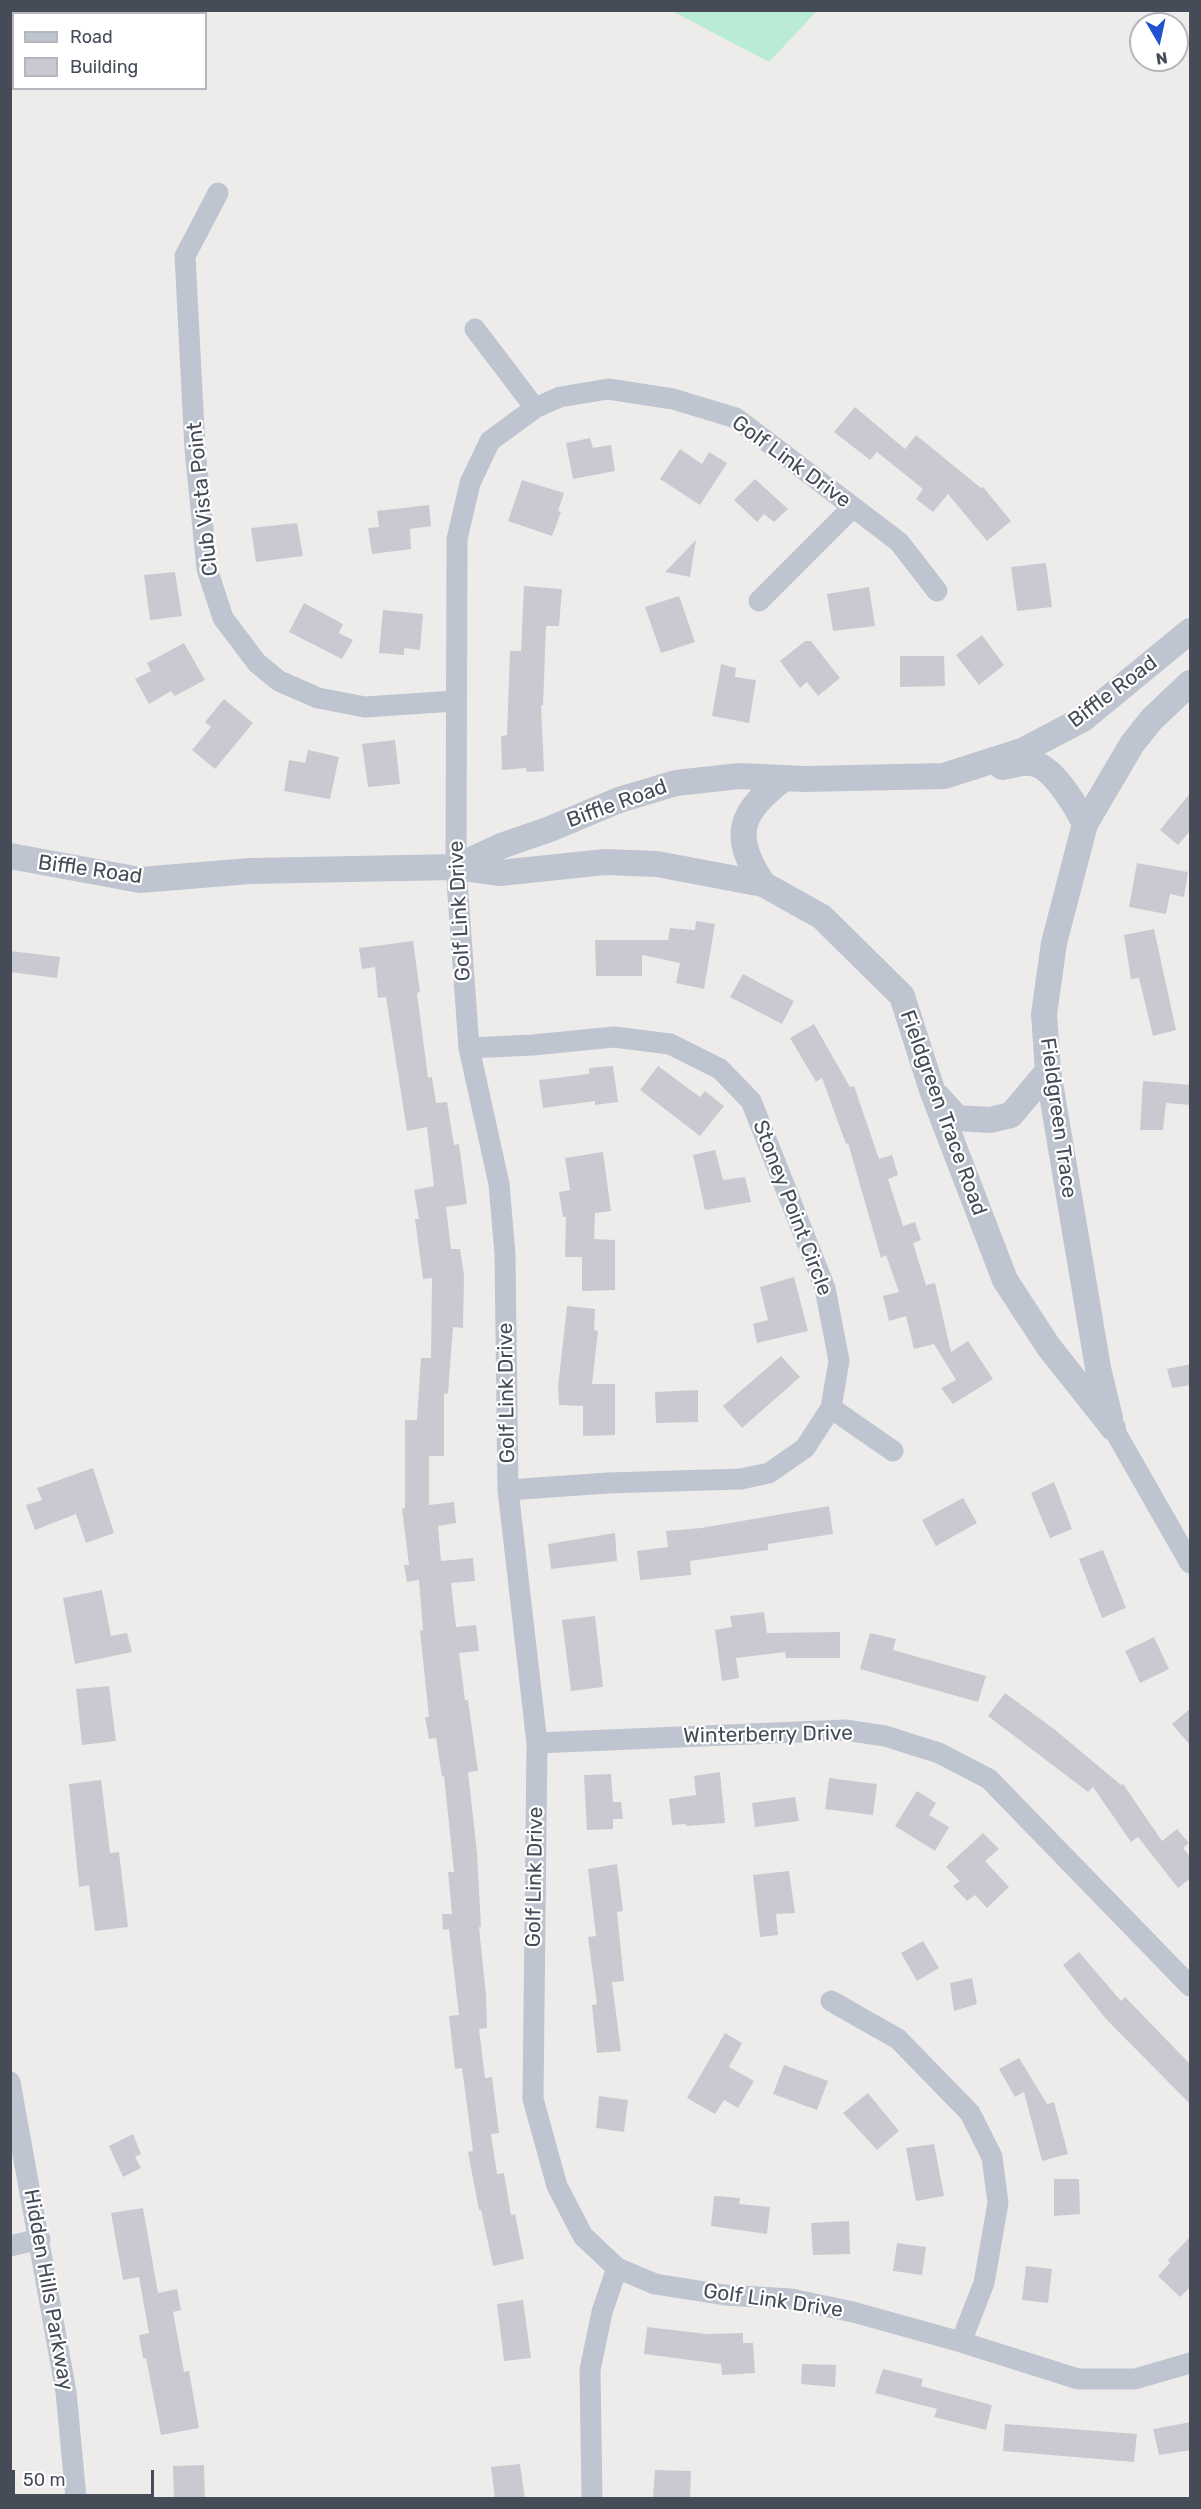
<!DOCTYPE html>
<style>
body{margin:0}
#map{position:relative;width:1201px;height:2509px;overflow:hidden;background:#eeeceb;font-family:Rubik,sans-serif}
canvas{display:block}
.frame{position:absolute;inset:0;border:12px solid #454c58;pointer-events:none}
.legend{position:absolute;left:12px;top:12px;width:195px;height:78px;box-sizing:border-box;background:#fff;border:2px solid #b5b7bc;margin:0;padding:8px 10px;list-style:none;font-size:18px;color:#454c58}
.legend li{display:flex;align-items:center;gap:12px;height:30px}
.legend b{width:30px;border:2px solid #b5b7bc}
.north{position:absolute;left:1129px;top:12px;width:60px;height:60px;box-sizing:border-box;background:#fff;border:2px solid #b5b7bc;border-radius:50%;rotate:171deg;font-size:16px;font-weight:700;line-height:24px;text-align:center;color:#454c58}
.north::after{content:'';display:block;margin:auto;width:21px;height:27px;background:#2152d2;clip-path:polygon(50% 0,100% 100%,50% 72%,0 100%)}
.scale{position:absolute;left:12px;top:2470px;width:142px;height:27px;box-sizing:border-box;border:3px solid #454c58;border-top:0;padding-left:8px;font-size:18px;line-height:21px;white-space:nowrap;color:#454c58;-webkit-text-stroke:4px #fff;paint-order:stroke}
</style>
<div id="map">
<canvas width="1201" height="2509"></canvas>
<div class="frame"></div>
<ul class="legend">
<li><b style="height:8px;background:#bfc5d0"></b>Road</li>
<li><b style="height:16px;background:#c9cad1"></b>Building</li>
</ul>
<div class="north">N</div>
<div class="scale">50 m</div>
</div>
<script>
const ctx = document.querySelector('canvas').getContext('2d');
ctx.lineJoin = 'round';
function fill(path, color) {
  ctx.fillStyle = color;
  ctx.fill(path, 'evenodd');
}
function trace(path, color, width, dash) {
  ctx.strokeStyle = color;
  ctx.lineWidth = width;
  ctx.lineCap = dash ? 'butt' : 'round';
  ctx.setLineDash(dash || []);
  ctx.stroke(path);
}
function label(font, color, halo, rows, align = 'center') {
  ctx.font = font + ' Rubik,sans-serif';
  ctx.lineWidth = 4.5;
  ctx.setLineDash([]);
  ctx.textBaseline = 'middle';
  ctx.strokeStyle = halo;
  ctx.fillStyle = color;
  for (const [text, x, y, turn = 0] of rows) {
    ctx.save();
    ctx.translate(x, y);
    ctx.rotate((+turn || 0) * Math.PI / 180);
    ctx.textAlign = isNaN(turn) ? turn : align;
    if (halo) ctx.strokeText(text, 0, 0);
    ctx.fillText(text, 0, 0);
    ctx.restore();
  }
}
const green = new Path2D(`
 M672,11H817L769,62Z`);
const building = new Path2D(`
 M855,407L905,449L916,435L981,488L983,487L1011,521L987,541L948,494L933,512L916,499L923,489L877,452L870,460L834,432Z
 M590,438L593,448L611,445L615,471L573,479L566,443Z
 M680,449L702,464L709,452L727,463L700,505L660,479Z
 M755,479L788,509L774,522L764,514L757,522L734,500Z
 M522,480L564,493L558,511L561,512L552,536L508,521Z
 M429,505L431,526L410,529L411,549L372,554L368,528L379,527L377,511Z
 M297,523L303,556L256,562L251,528Z
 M696,540L690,577L665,572Z
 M1046,563L1052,607L1017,611L1011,567Z
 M175,572L182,616L150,620L144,575Z
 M524,586L562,589L559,626H546L543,706L541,705L544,771L527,772L526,768L502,770L501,736L507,735L510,651H521Z
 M869,587L875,626L833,631L827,594Z
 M679,596L695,642L661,653L645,607Z
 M304,603L343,624L339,633L353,640L342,659L289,632Z
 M383,610L423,614L420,650L404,648V655L379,653Z
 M982,635L1004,665L979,685L956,655Z
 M805,641H811L840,678L818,696L807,682L800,688L780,661Z
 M184,643L205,680L175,696L171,691L149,704L135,679L151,671L147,663Z
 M900,656H944L945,686L900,687Z
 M721,664L736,668L735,677L756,680L749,723L712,716Z
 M224,699L253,723L215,769L192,750L211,727L205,722Z
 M395,740L400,784L368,787L362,744Z
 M308,750L339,757L330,799L284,791L289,760L305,763Z
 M1191,792V830L1178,845L1160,830Z
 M1137,863L1188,872L1184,897L1170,894L1166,914L1129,907Z
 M696,921L715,924L704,989L676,983L680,963L642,955V976H596L595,940H668L670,928L695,930Z
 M1154,929L1176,1030L1153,1036L1139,978L1131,979L1124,935Z
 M413,941L420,992L417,993L428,1078L432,1077L436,1103L447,1102L454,1145L459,1144L467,1204L446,1207L451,1249H460L464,1275L463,1328L453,1327L448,1393L444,1394V1456H429V1505L454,1502L456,1523L438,1526L441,1561L473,1558L475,1581L451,1583L456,1627L476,1625L479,1651L459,1653L465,1700H468L478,1771L468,1772L477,1852L481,1927H479L486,1996L487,2028L479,2029L485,2078L492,2077L499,2133L491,2134L497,2174L504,2173L511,2215L515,2214L524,2259L493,2266L481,2210H479L468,2152L473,2151L462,2068L455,2069L449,2016L459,2015L449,1929L443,1930L442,1914H452L448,1872H454L444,1776L442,1777L436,1738L429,1739L425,1717H429L420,1631L423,1630L419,1580L407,1582L404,1565H409L402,1509L405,1508V1420H417L421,1358H431L432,1278L423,1279L415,1219H419L414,1190L434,1186L427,1127L407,1131L386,997L378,998L375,967L362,969L359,948Z
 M10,951L60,957L57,978L10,972Z
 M743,974L794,1001L782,1024L730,997Z
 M814,1024L850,1087L854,1086L879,1159L892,1155L898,1175L888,1179L903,1226L915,1222L921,1240L913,1243L926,1285L935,1283L951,1352L968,1341L993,1379L953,1404L941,1388L956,1380L934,1344L914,1349L906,1316L889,1321L883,1296L899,1292L886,1255L881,1258L848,1143L846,1144L822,1078L816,1082L790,1038Z
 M613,1066L618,1102L595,1105V1101L543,1108L539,1080L589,1074V1068Z
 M658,1066L700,1097L705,1091L724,1106L700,1136L640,1090Z
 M1143,1081L1191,1085V1105L1166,1103L1163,1130H1140Z
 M715,1150L723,1180L745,1177L751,1202L705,1210L693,1155Z
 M603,1152L611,1211L595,1213L594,1239L615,1240V1290L582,1291V1257H565L566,1217H563L559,1192L570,1190L565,1158Z
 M794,1277L808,1331L757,1343L753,1324L768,1320L760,1287Z
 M567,1306L595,1309L594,1330L598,1331L592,1384H615V1435L583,1436V1406L559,1405L558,1387Z
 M781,1356L800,1377L742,1428L723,1406Z
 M1191,1364V1385L1172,1388L1167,1369Z
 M698,1390V1422L656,1423L655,1392Z
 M93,1468L114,1533L86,1543L76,1514L35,1530L26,1505L42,1500L37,1488Z
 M1054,1482L1072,1529L1050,1538L1031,1493Z
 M963,1498L977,1523L936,1546L922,1520Z
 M829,1506L833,1534L768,1544V1550L690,1561L691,1575L640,1580L637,1551L668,1547L666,1531L701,1528Z
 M615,1533L617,1561L551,1569L548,1544Z
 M1103,1550L1126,1608L1102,1618L1079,1559Z
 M102,1590L111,1636L127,1633L132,1652L75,1664L63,1598Z
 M764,1612L767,1633L840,1632V1658H786L785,1652L736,1658L739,1678L722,1681L715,1630L732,1627L730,1616Z
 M595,1616L603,1687L571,1691L562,1620Z
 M870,1633L896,1639L893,1650L986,1676L978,1702L860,1669Z
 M1154,1637L1169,1669L1140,1683L1125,1651Z
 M109,1686L116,1741L82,1745L76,1689Z
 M1005,1693L1054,1729L1121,1785L1123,1784L1162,1841L1177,1829L1189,1843L1183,1848L1191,1858V1878L1178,1888L1138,1837L1131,1842L1093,1787L1088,1792L988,1716Z
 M1191,1708V1746L1172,1724Z
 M720,1772L725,1823L686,1826V1824L672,1825L669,1799L696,1795L694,1776Z
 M611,1774L613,1802H621L623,1819H613V1829L587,1830L584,1775Z
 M829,1778L877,1784L873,1815L825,1809Z
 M101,1780L110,1853L119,1852L128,1927L95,1931L89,1885L79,1887L69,1784Z
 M917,1791L936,1803L929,1815L949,1827L935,1851L895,1826Z
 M795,1797L799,1821L755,1827L752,1803Z
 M983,1833L999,1849L985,1861L1009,1887L987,1908L975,1895L967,1901L953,1886L960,1881L946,1867Z
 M617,1864L623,1911L617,1912L624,1981L612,1982L621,2051L597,2053L592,2005L597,2004L588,1937L596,1936L588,1869Z
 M789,1871L795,1913L776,1914L778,1935L760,1937L753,1875Z
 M923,1941L939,1968L917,1981L901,1953Z
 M1079,1952L1121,2001L1125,1997L1191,2065V2105L1106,2019L1063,1965Z
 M972,1978L977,2004L954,2011L950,1983Z
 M725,2033L742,2043L729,2067L754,2081L738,2108L724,2100L715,2114L687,2098Z
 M1019,2058L1047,2104L1054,2102L1068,2154L1042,2161L1024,2092L1015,2097L999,2069Z
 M784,2065L828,2081L817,2110L773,2094Z
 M868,2093L899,2131L877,2150L843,2113Z
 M599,2096L628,2100L624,2132L596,2128Z
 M133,2134L141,2154L135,2157L141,2168L123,2177L109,2146Z
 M934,2144L944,2196L916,2201L906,2148Z
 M1054,2179H1079L1080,2214L1054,2216Z
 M714,2196L740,2198L739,2204L770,2207L767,2234L711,2226Z
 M143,2208L158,2293L177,2289L181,2310L173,2312L184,2372L189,2371L199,2428L161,2435L146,2358H143L139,2335L149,2333L139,2277L123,2280L111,2213Z
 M849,2221L850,2254L813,2255L811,2223Z
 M1191,2236V2286L1180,2297L1158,2276L1170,2263L1168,2260Z
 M897,2243L926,2247L922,2275L893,2271Z
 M1026,2266L1052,2269L1048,2303L1022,2300Z
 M523,2300L531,2358L504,2361L497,2304Z
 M647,2327L707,2334L743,2333V2343H753L755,2373L722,2375L721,2364L644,2354Z
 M802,2364L836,2365L835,2387L801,2384Z
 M883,2369L923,2379L921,2386L992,2405L986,2430L934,2417L937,2409L875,2393Z
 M1191,2422V2450L1159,2455L1153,2429Z
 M1005,2424L1137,2434L1134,2462L1003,2451Z
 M520,2464L525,2499H495L491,2467Z
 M204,2465L205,2499H174L173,2466Z
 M655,2470L691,2471L690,2498L653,2497Z`);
const minor = new Path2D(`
 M218,193L185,256L195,449L207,569L223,618L257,663L279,681L318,698L365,707L454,701
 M475,329L535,408
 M937,591L899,542L736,418L673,399L608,389L560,397L535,408L490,441L470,483L457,539L456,867L469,1048L499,1184L505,1254L508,1490L537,1743L533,2099L557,2186L583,2236L617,2268L655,2284L725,2295L791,2299L853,2312L961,2342L1078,2379H1135L1190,2363
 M759,601L853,507
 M469,1048L533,1045L614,1037L670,1044L720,1069L751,1101L825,1288L839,1361L831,1408L805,1448L769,1473L741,1479L608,1483L508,1490
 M831,1408L893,1451
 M1113,1428L1190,1563
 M537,1743L845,1730L885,1736L939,1753L989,1779L1190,1986
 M831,2001L898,2039L970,2113L992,2157L998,2203L984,2283L961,2342
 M10,2082L66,2392L76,2498
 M10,2246L40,2239
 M592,2498L590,2370L602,2312L617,2268`);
const tertiary = new Path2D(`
 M1002,767C1010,766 1021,762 1030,763C1052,764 1076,806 1085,824
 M10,856L140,880L250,871L456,867L501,846L550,829L619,800L676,783L739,776L805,779L944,776L1022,751L1083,719L1190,631
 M456,867L500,873L605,862L657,864L763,884L822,917L902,996L932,1090L1005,1280L1048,1346L1113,1428
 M763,884C730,834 740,813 784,778
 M938,1097L957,1118L990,1120L1011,1115L1048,1071
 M1110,1418L1098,1368L1048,1071L1044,1014L1054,943L1085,824L1132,744L1152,719L1190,683`);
const streetNames = [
 ["Golf Link Drive",791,462,36],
 ["Club Vista Point",203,499,-96],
 ["Biffle Road",1113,692,-37],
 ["Biffle Road",617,804,-20],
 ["Biffle Road",90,870,8],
 ["Golf Link Drive",460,911,-93],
 ["Fieldgreen Trace Road",943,1113,70],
 ["Fieldgreen Trace",1058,1118,82],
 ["Stoney Point Circle",792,1208,69],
 ["Golf Link Drive",507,1393,-91],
 ["Winterberry Drive",768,1735,-1],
 ["Golf Link Drive",535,1877,-89],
 ["Hidden Hills Parkway",48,2290,80],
 ["Golf Link Drive",773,2301,8]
];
fill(green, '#baebd5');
fill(building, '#c9cad1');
trace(minor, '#bfc5d0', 21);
trace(tertiary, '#bfc5d0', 26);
label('21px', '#454c58', '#fff', streetNames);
</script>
